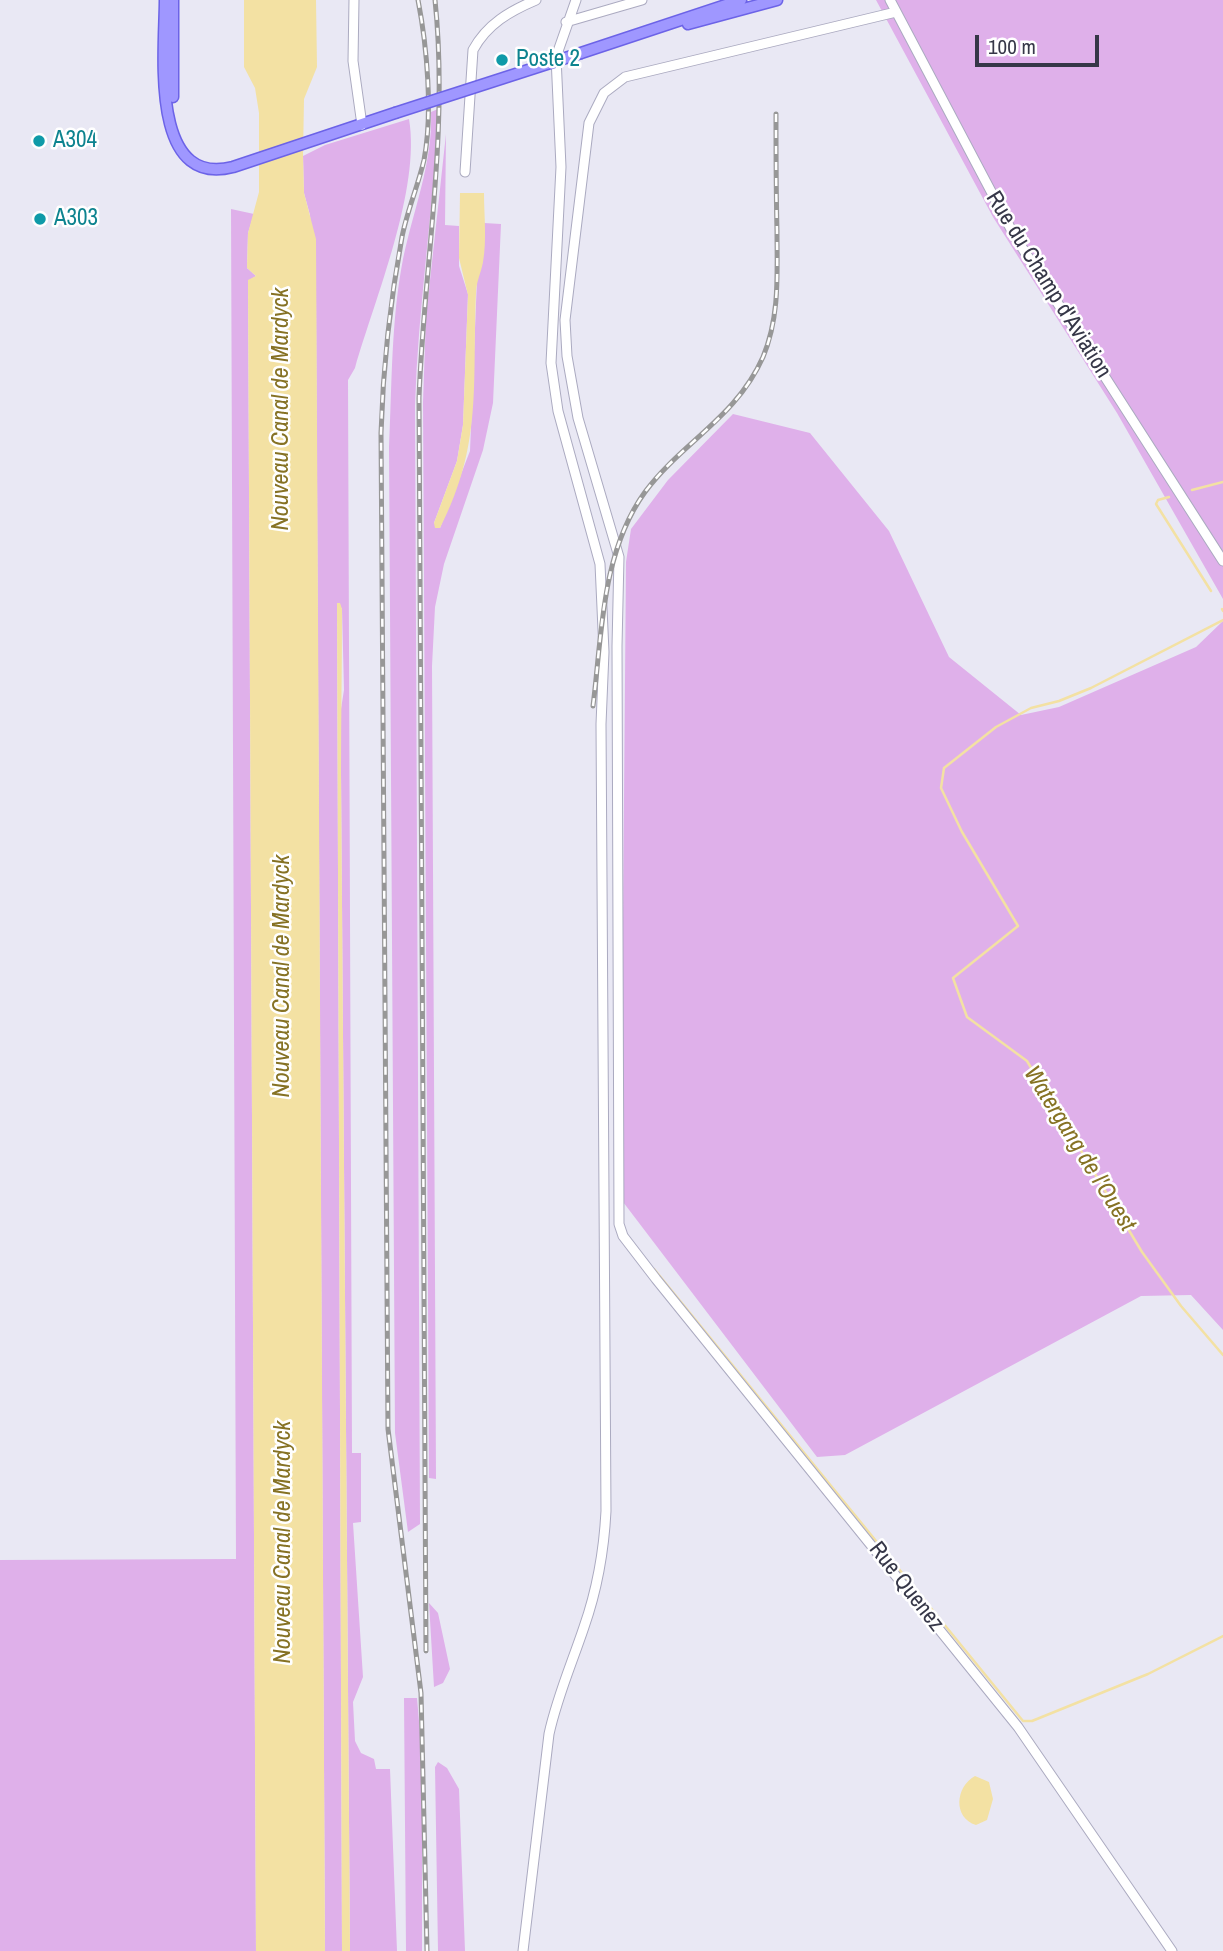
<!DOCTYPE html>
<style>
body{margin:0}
#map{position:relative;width:1223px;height:1951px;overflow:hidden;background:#e9e8f4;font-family:"Archivo Narrow",sans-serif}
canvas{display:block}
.scale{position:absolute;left:975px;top:35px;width:124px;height:32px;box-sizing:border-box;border:4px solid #363748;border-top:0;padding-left:9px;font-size:21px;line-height:24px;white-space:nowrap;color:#363748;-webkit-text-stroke:5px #fff;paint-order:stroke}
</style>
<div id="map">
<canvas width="1223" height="1951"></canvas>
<div class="scale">100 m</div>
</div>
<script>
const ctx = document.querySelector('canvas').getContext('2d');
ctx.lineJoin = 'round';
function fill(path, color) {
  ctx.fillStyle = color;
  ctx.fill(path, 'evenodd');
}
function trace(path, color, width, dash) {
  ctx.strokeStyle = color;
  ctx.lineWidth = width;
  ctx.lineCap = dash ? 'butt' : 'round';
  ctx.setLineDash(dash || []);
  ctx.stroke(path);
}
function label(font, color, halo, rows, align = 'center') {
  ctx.font = font + ' "Archivo Narrow",sans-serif';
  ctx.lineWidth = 5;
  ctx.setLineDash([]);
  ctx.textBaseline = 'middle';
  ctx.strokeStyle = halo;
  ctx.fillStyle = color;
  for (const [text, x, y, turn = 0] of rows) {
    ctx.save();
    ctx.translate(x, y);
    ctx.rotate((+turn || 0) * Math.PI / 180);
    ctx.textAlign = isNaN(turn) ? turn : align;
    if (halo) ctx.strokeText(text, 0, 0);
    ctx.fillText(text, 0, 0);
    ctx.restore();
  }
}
const green = new Path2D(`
 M876,0H1223V599L1117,413L993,217Z
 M438,109C434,208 418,306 415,406L420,1524L408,1532L395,1433L389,447C392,385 391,321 403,259C413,210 433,163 431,112Z
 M409,119C421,189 375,298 355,368L348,380L352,1453H361V1522L353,1523L363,1677L353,1702L355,1741L361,1753L374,1759L376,1769H390L397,1951H350L341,774V709L344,690L342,609L337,603L342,1951H325L316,295L310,215L304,193L303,156L325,145Z
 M446,134L445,225L459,226V266L468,294L463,425L457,461L434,523L440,528L470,451L477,279L482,264L484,223L501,224L493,403L483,450L444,564L435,607L432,666L436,1479L429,1478L423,402L426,317Z
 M231,209L254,214L248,233L247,268L256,276L248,281L256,1951H0V1560L236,1559Z
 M733,414L810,433L889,531L949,657L1021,715L1059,707L1196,647L1223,621V1330L1191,1295L1141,1296L845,1455L817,1457L617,1194L615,1064L623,919L626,562L631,529L668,480Z
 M429,1603L438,1613L450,1669L443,1683L434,1687Z
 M404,1698H417L422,1756V1951H406Z
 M438,1762L447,1768L459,1789L465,1951H438L435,1767Z`);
const water = new Path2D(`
 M244,0H316L317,67L304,99L303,156L304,193L316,239L325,1951H256L248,280L256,276L247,268L248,233L259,192V113L255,88L244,67Z
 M460,193H484C484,215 487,240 483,262C481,273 476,282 476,293C472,383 483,444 440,528H435L434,523L457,461L463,425L468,295L459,258Z
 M337,603H340L342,609C342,664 341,718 341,774L350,1951H342Z
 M975,1776L989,1782L993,1799L987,1820L976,1825C953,1818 955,1787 975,1776Z`);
const stream = new Path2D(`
 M1192,490L1223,482
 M1169,497L1158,500L1156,504L1211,591
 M1222,609L1223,611
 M1223,620L1091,688L1059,701L1031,708L996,727L944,768L941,788L962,832L1018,926L953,978L967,1017L1027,1061L1142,1252L1181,1306L1223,1355
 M654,1269L1023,1721H1032L1148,1674L1223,1636`);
const minor = new Path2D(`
 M354,0L353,61L362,125
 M890,0L1014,235L1223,561
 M896,12L625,77L604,93L589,123L565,320L567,356L578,418L619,557L617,646L619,1224L623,1236L656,1279L1018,1727L1172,1951
 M566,22L642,0
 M465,172L473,50C487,24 510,11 536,0
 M523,1951L549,1734C557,1697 572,1663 584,1627C597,1590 604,1550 606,1511L601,724L604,652L600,564L558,411L551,363L561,167L556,57L576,0`);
const major = new Path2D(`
 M165,0C165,48 148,189 233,167L395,113
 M173,0V97
 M688,24L777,0
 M581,53L741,0`);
const rail = new Path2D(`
 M418,0C427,46 433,113 424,160C418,186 407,211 402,237C390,302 383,367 381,433L388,1429L421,1693L427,1951
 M593,706C602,635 601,553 645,492C682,442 736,418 763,357C780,316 777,274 777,231C776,192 776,153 776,114
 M426,1651L419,398C424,265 449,134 435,0`);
const majorBridge = new Path2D(`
 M395,113L581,53`);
const markers = [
 [502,60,7,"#0f9aa8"],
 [39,141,7,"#0f9aa8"],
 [40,219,7,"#0f9aa8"]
];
const cultureNames = [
 ["Poste 2",516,60],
 ["A304",53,141],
 ["A303",54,219]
];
const streetNames = [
 ["Rue du Champ d'Aviation",1048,285,58],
 ["Rue Quenez",906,1587,52]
];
const waterNames = [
 ["Nouveau Canal de Mardyck",282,409,-90],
 ["Nouveau Canal de Mardyck",283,976,-90],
 ["Watergang de l'Ouest",1079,1149,58],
 ["Nouveau Canal de Mardyck",284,1542,-90]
];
fill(green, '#dfb0ea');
fill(water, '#f3e1a3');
trace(stream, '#f3e1a3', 2.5);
trace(minor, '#abaac0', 11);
trace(major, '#6c63e7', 13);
trace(minor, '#fff', 9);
trace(major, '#9f97ff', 10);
trace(rail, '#979797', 5);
trace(rail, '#fff', 2.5, [8]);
trace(majorBridge, '#6c63e7', 13, []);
trace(majorBridge, '#9f97ff', 10);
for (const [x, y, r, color] of markers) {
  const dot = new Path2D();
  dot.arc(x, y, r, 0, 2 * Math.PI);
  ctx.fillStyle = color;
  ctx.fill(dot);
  trace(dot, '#fff', 2.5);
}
label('23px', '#0d838f', '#fff', cultureNames, 'left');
label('23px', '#363748', '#fff', streetNames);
label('italic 24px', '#867224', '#fff', waterNames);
</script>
